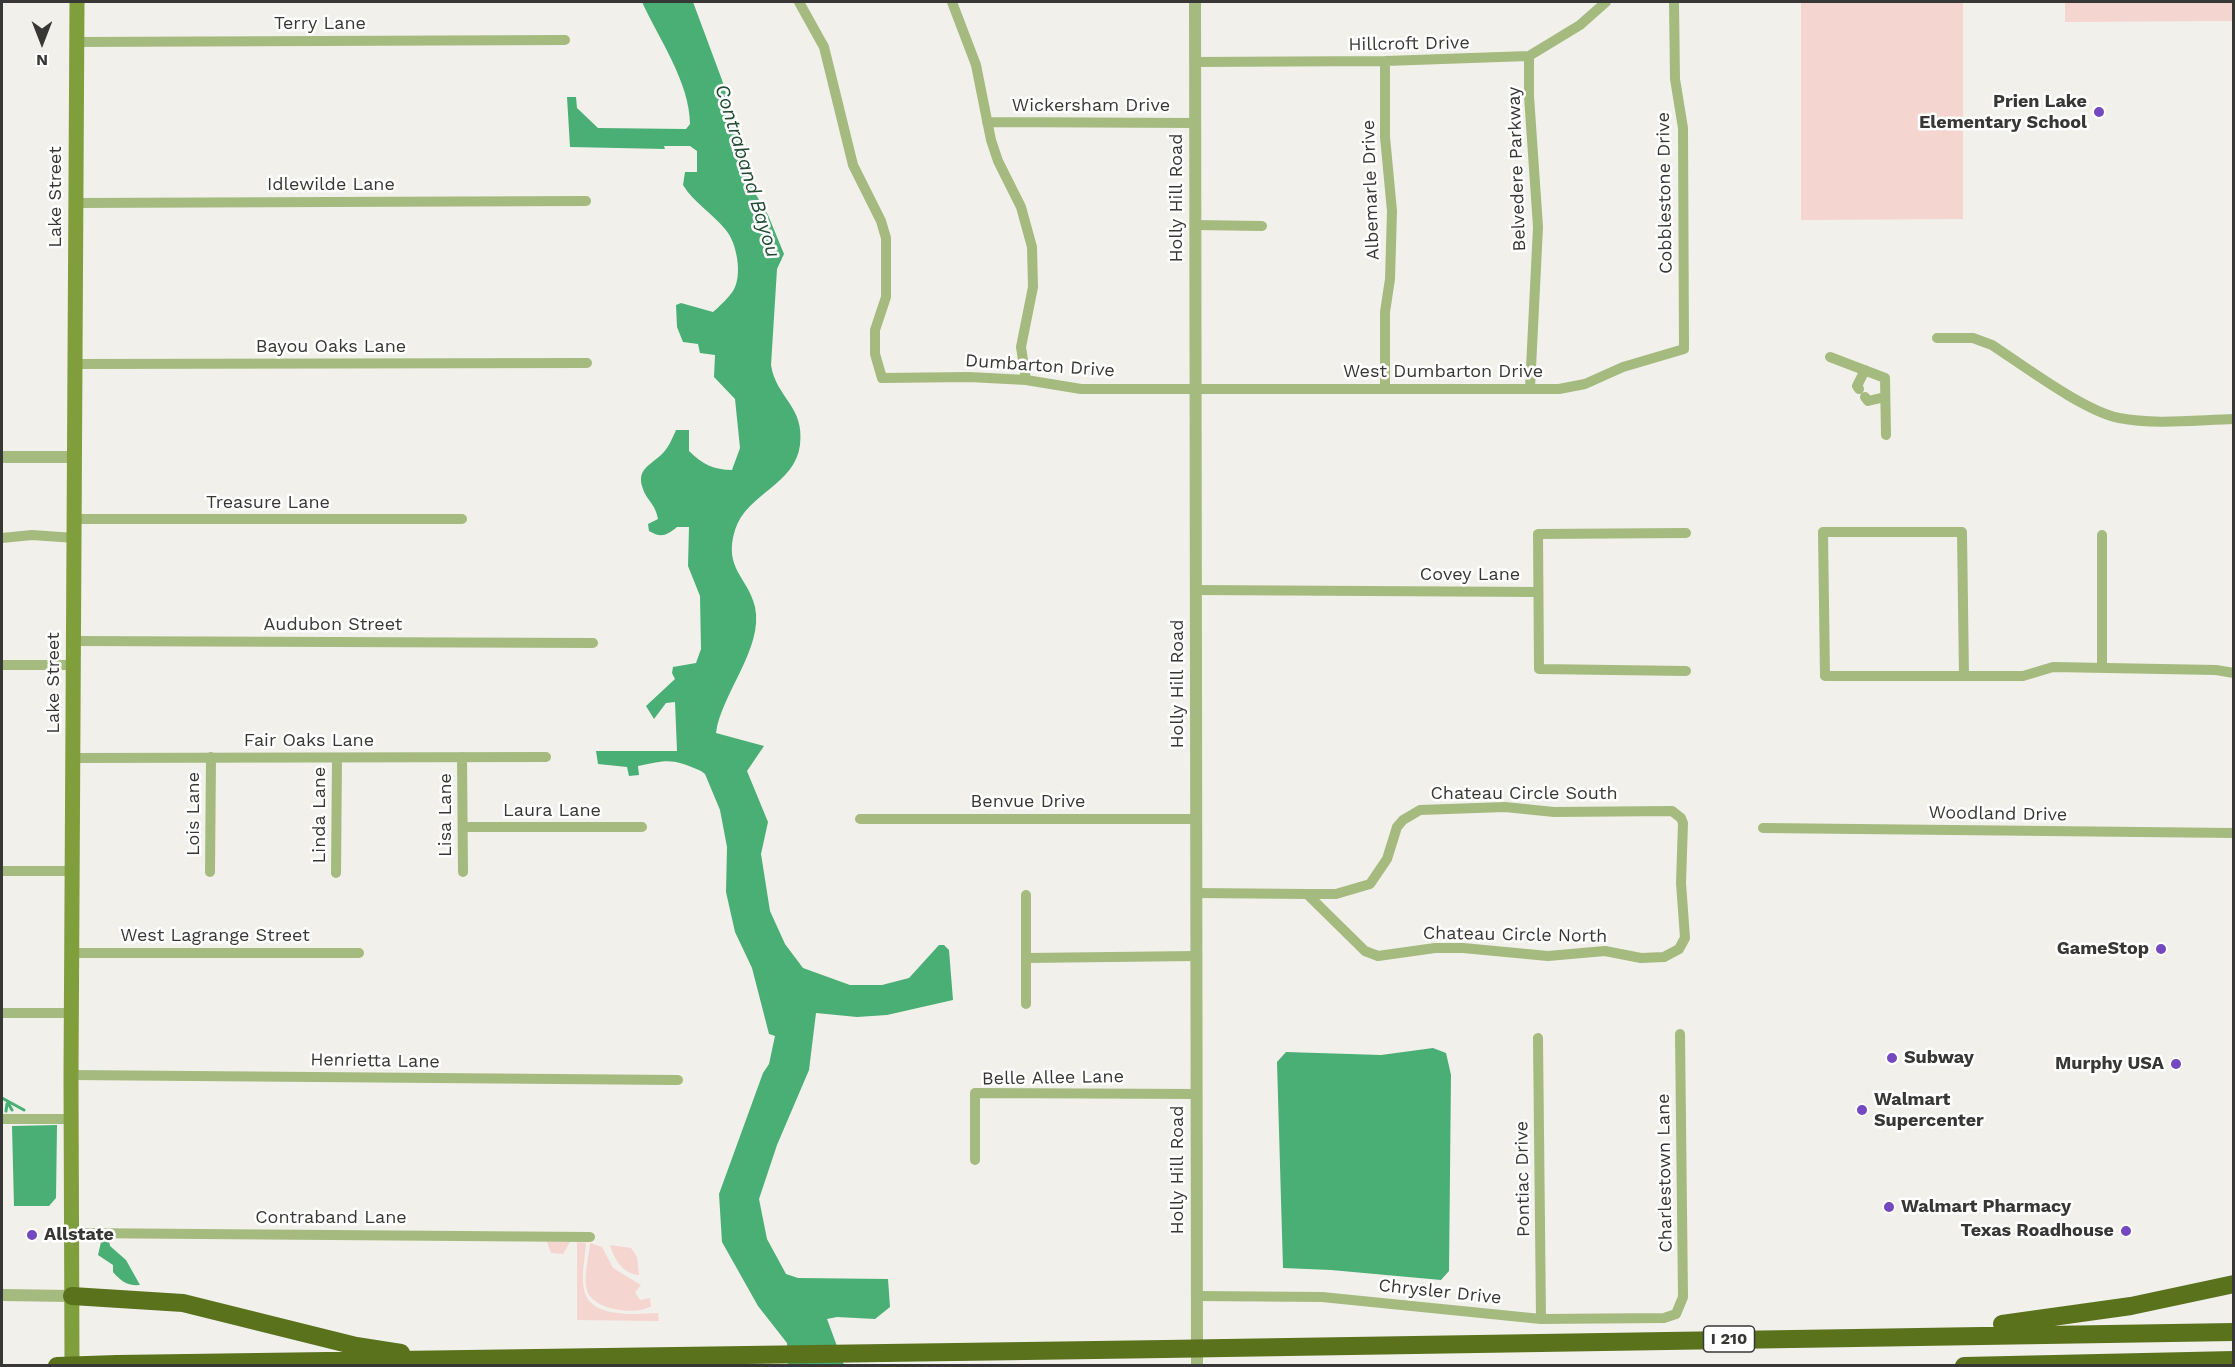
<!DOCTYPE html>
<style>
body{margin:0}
#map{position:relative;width:2235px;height:1367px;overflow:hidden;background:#f2f0eb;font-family:"Work Sans",sans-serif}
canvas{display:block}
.frame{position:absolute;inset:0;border:3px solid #373735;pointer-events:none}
.north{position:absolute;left:12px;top:12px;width:60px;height:60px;-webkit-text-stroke:4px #fff;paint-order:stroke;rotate:180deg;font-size:16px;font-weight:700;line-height:24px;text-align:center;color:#373735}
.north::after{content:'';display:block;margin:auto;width:21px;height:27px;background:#373735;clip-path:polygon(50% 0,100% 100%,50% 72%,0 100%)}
</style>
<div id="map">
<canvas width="2235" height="1367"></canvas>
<div class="frame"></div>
<div class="north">N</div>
</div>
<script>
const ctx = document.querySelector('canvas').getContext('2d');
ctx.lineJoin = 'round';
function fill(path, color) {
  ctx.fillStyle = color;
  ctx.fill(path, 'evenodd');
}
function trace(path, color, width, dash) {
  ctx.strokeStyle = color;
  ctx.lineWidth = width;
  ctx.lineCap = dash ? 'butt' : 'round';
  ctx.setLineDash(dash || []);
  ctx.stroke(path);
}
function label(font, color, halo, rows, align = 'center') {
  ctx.font = font + ' "Work Sans",sans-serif';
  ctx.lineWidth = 5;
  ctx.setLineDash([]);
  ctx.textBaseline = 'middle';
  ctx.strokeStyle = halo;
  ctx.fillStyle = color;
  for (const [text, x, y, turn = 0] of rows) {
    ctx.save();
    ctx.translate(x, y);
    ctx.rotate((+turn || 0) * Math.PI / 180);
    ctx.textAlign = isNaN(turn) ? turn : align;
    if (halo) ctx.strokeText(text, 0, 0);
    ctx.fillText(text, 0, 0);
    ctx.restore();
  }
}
const green = new Path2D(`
 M1801,2H1963V219L1801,220Z
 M2065,2H2233V21L2065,22Z
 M547,1242H570L563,1254L551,1253Z
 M577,1242L586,1243C585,1258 581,1275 584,1290C590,1319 636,1314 658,1313L659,1321L577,1320Z
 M590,1243L602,1247L613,1268L641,1285L635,1292L640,1300L650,1298L651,1306C638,1316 593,1310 587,1291C583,1277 589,1257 590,1243Z
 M610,1245L631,1248L637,1257L639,1275C623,1274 614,1259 610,1245Z`);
const water = new Path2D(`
 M642,2H693L722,80L755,193L768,215L784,254L777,269L771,365C776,398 805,406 800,445C795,485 747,493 735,530C723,569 748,577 755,607C764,648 721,694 716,733L764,746L747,771L768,822L761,854L770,911L785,944L803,968L850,985H882L909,978L939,945H944L949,950L953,1000L887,1015L857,1017L816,1013L809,1070L777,1145L759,1199L767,1239L786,1274L798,1278L888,1279L890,1307L875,1319L837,1317L827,1319L844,1365H788L787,1343L758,1306L722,1242L719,1194L763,1073L769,1064L775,1036L769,1034L752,968L735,932L726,892L727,847L720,810L705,774L701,771C671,758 669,760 638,766L639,775L629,776L627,767L598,764L596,751H677L675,702L666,703L654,719L646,706L675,679L672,673L673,667L696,663L701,649L700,596L688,566L689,527H677C666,536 661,538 649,531L648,524L658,519C655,503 647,501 643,489C636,470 649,466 661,455C668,449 672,439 676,430H689V451C702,464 714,470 732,470L740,448L735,399L714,377L715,355L700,353L698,344L683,342L677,327L676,305L681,303L713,312C720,306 728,298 733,291C743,276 737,242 725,229C712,213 694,203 683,185L685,172H697V151L690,146H664L665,149L570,147L567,97H576L577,108L598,128L686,129L690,124C690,83 659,39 642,2Z
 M1433,1048L1446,1053L1451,1075L1449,1271L1441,1280L1331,1270L1283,1268L1277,1062L1286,1052L1381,1055Z
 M57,1125L56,1198L49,1206H14L12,1126Z
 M105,1240L109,1241L110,1246L126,1260L140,1285C127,1286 121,1281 113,1272V1265L98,1255L101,1242Z`);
const stream = new Path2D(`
 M2,1098L24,1110
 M8,1103L12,1110
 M6,1111L7,1104`);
const minor = new Path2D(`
 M799,2L824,47L853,165L881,221L886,238V297L875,330V354L882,378L969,377L1026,380L1081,389H1559L1585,384L1623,367L1684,349L1683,128L1675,79L1674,2
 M952,2L976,65L991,140L998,161L1021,207L1032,247L1033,287L1021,347L1026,380
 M76,42L565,40
 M1529,56V96L1538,227L1530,388
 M1385,61V137L1392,211L1390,279L1385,312V389
 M1195,62L1385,61L1529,56L1580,25L1606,2
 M987,122L1195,123
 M76,203L586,201
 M1195,225L1262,226
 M1937,338H1973L1992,345C2024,366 2084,411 2119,418C2155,425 2196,420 2234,419
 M1830,357L1885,378L1886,435
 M75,364L587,363
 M1859,389L1857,386L1865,370
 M1865,397L1868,401L1885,397
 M74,519H462
 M2102,535V668
 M2,538L32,535L75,538
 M1196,590L1538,592
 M74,641L593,643
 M2,665H74
 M1686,671L1539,669L1538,534L1686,533
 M1964,676L1962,532H1823L1825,676H2023L2053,667L2216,670L2234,673
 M462,757L463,872
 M73,758L546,757
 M860,819H1196
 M463,827H642
 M1763,828L2234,833
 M2,871H72
 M210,872L211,757
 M336,873L337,758
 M1196,893L1307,894L1365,951L1378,956L1435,948H1463L1548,956L1605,951L1641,958L1664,957L1679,949L1685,938L1681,883L1683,823L1681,818L1672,811L1554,812L1505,807L1420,810L1403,820L1397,827L1387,859L1370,884L1336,894H1307
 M1026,895V1004
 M72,953H359
 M1026,958L1196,956
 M2,1013H72
 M1538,1038L1541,1319
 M71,1075L678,1080
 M2,1119H71
 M975,1160V1093L1196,1094
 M71,1233L590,1237
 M1197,1296L1322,1297L1541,1319L1664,1318L1676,1314L1683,1297L1680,1034`);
const tertiary = new Path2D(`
 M1195,2L1197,1366
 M2,457H75
 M2,1295L72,1296`);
const secondary = new Path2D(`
 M72,1366L71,1075L77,2`);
const motorway = new Path2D(`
 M72,1296L183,1303L356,1346L401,1353
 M2002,1324L2131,1306L2234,1284
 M1225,1348L2234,1332
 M117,1364L1165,1349
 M1964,1366L2234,1360`);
const motorwayBridge = new Path2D(`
 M1165,1349L1225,1348
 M57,1366L117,1364`);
const markers = [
 [2099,112,6,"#7348c0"],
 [2161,949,6,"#7348c0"],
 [1892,1058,6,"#7348c0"],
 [2176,1064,6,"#7348c0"],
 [1862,1110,6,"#7348c0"],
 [1889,1207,6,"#7348c0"],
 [2126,1231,6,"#7348c0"],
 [32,1235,6,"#7348c0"]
];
const shields = [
 [1729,1339,51]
];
const shieldNames = [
 ["I 210",1729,1339]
];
const streetNames = [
 ["Terry Lane",320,24],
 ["Hillcroft Drive",1409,44,-1],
 ["Wickersham Drive",1091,106],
 ["Belvedere Parkway",1517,169,-92],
 ["Idlewilde Lane",331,185],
 ["Albemarle Drive",1371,190,-92],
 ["Cobblestone Drive",1665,193,-91],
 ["Lake Street",56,197,-90],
 ["Holly Hill Road",1177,198,-90],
 ["Bayou Oaks Lane",331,347],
 ["Dumbarton Drive",1040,366,4],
 ["West Dumbarton Drive",1443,372],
 ["Treasure Lane",268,503],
 ["Covey Lane",1470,575],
 ["Audubon Street",333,625],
 ["Lake Street",54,683,-90],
 ["Holly Hill Road",1178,684,-90],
 ["Fair Oaks Lane",309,741],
 ["Chateau Circle South",1524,794],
 ["Benvue Drive",1028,802],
 ["Laura Lane",552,811],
 ["Lois Lane",194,814,-90],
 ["Woodland Drive",1998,814,1],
 ["Linda Lane",320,815,-90],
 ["Lisa Lane",446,815,-90],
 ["Chateau Circle North",1515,935,1],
 ["West Lagrange Street",215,936],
 ["Henrietta Lane",375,1061,1],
 ["Belle Allee Lane",1053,1078,-1],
 ["Holly Hill Road",1178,1170,-90],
 ["Charlestown Lane",1665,1173,-91],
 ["Pontiac Drive",1523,1179,-91],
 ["Contraband Lane",331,1218],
 ["Chrysler Drive",1440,1292,6]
];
const poiNames = [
 ["Prien Lake",2087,102],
 ["Elementary School",2087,123],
 ["GameStop",2149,949],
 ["Subway",1904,1058,"left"],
 ["Murphy USA",2164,1064],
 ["Walmart",1874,1100,"left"],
 ["Supercenter",1874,1121,"left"],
 ["Walmart Pharmacy",1901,1207,"left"],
 ["Texas Roadhouse",2114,1231],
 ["Allstate",44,1235,"left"]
];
const waterNames = [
 ["Contraband Bayou",747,171,73]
];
fill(green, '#f5d5cf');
fill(water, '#49af74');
trace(stream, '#49af74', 3);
trace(minor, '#a5ba7e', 10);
trace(tertiary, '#a5ba7e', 12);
trace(secondary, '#819e3d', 15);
trace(motorway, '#5a721c', 18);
trace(motorwayBridge, '#5a721c', 18);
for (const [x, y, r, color] of markers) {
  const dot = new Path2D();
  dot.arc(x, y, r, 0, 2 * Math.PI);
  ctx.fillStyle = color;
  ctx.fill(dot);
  trace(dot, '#fff', 2);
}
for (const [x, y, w] of shields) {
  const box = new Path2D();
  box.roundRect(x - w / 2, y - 13, w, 26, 4.5);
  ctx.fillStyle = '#fff';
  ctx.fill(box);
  trace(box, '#373735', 1.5);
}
label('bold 16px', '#373735', null, shieldNames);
label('18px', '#373735', '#fff', streetNames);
label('bold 18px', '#373735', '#fff', poiNames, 'right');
label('italic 20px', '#214b32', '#fff', waterNames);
</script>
